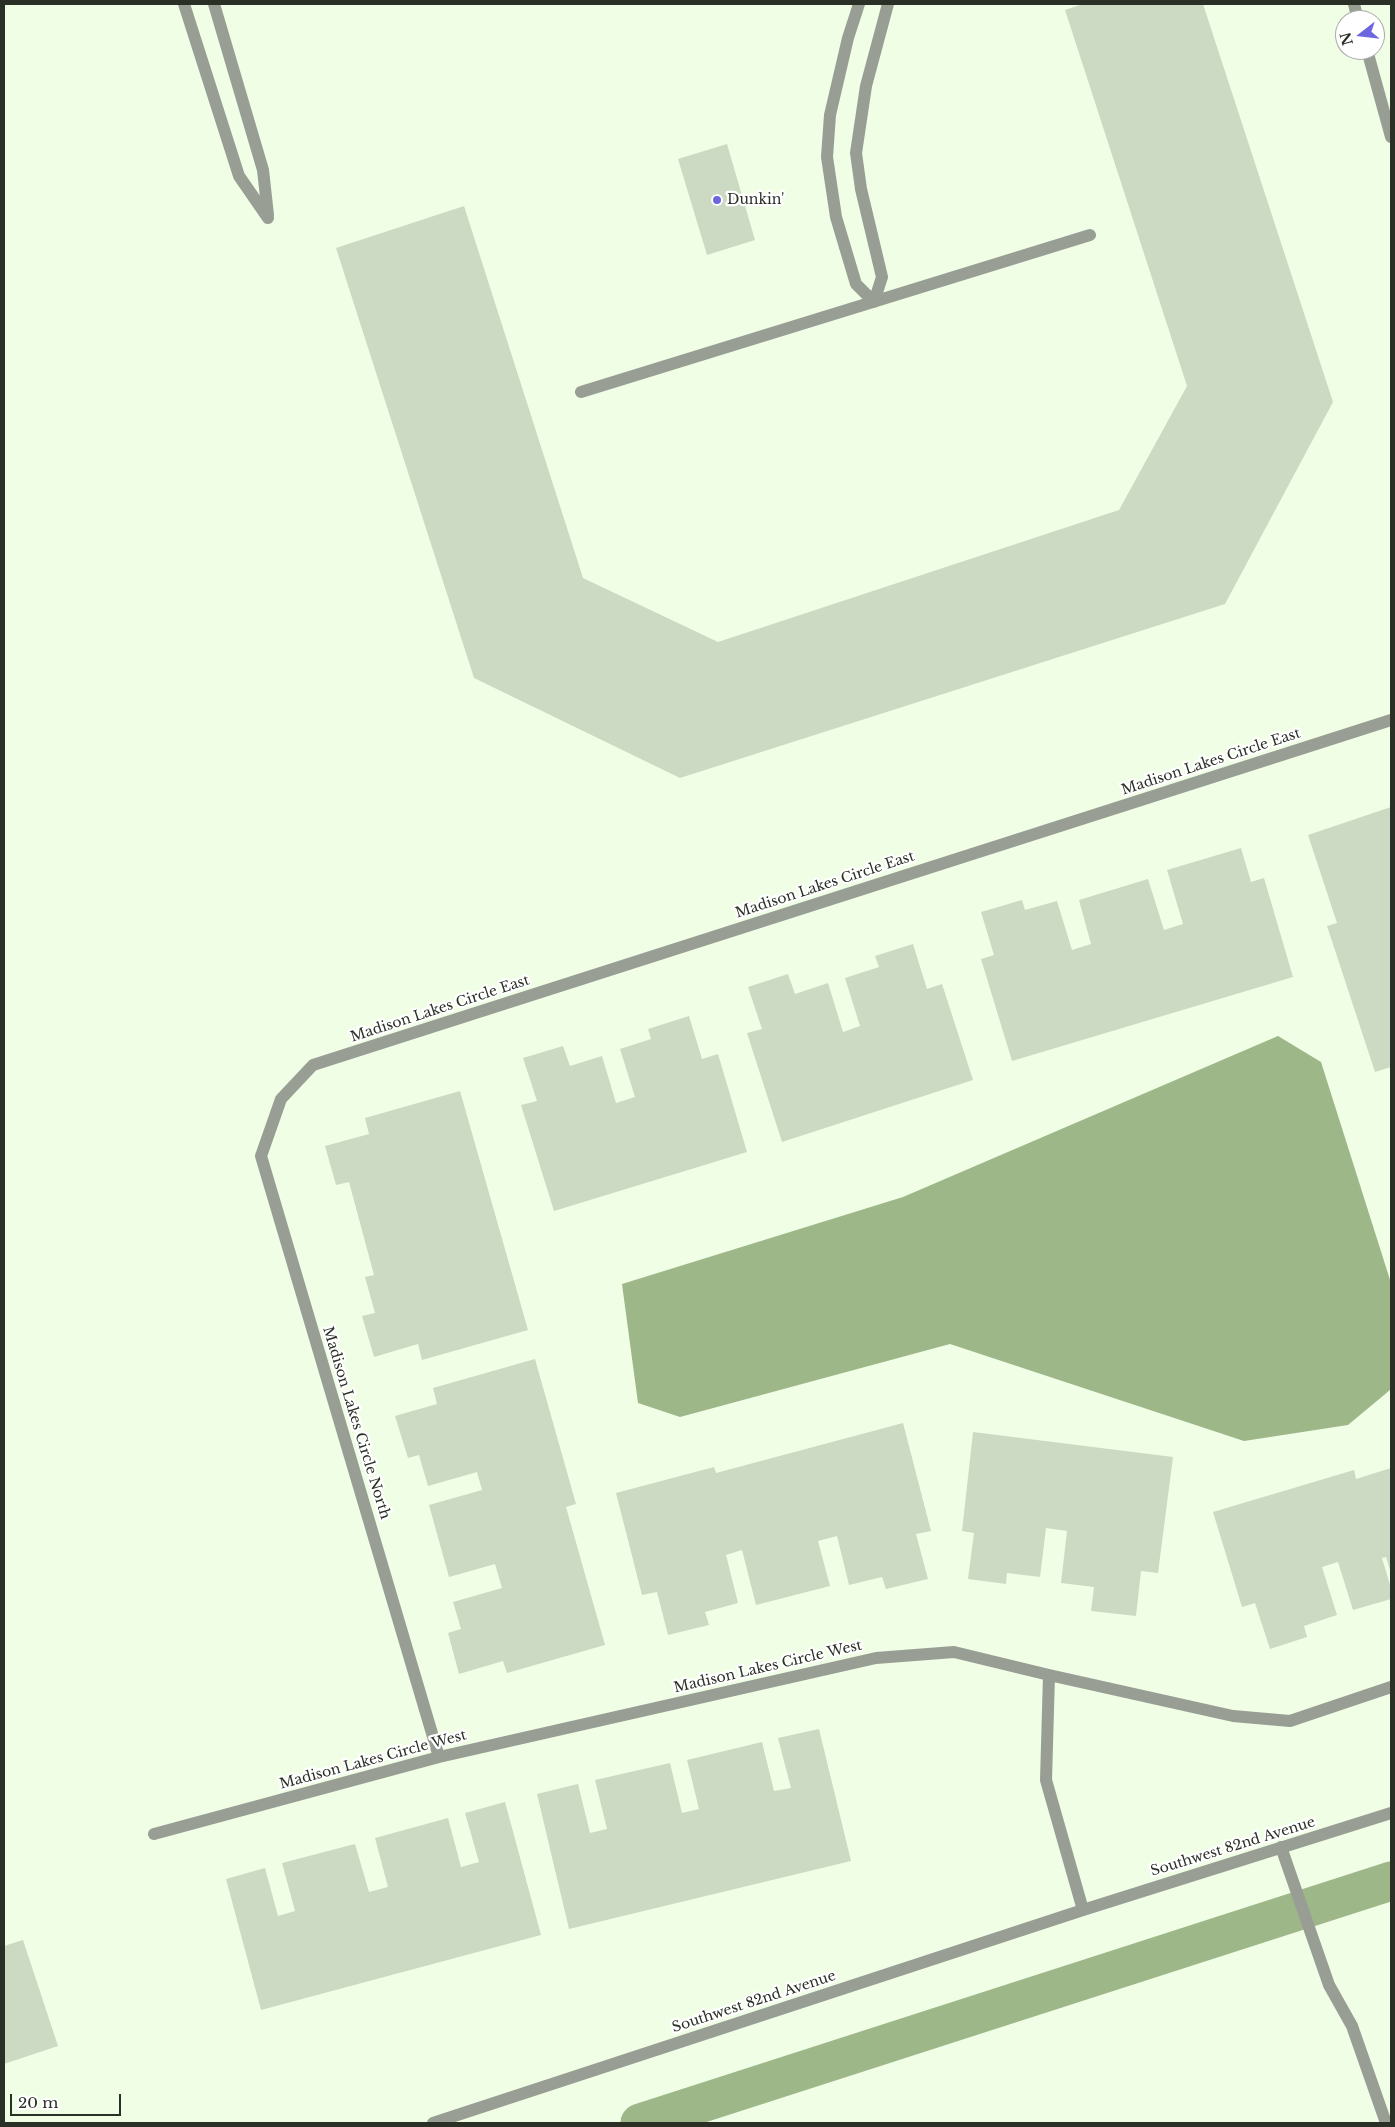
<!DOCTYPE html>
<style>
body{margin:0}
#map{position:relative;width:1395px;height:2127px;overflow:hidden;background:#f0fee6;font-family:"Libre Baskerville",serif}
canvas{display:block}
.frame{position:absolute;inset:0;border:5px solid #2b3027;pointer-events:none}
.north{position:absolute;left:1335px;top:10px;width:50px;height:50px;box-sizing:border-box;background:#fff;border:1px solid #aaaca9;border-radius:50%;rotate:254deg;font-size:14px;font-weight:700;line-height:20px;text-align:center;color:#2b3027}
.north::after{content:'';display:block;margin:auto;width:18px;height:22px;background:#6d66e0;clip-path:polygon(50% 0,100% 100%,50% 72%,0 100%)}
.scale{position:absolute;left:10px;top:2094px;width:111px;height:22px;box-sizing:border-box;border:2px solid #2b3027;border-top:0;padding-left:6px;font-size:15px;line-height:18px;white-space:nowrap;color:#2b3027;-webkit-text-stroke:4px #fff;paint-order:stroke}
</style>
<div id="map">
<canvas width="1395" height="2127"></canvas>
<div class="frame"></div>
<div class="north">N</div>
<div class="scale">20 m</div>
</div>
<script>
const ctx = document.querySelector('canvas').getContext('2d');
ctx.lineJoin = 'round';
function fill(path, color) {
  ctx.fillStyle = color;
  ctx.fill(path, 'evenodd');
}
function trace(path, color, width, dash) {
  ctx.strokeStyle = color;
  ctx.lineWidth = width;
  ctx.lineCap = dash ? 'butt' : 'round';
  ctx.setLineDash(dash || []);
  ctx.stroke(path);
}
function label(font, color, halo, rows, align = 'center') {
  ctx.font = font + ' "Libre Baskerville",serif';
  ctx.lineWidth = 4.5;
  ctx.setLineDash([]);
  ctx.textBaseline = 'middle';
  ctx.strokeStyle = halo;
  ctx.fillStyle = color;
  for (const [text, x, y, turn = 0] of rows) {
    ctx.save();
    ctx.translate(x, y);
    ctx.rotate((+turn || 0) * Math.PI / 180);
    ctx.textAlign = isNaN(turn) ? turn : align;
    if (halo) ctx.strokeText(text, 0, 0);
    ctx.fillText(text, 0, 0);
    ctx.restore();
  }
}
const water = new Path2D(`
 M1278,1036L1321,1062L1391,1283L1390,1390L1348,1425L1244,1441L950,1344L680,1417L638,1403L622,1284L903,1197Z`);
const canal = new Path2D(`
 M640,2123L1391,1881`);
const building = new Path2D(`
 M1083,4H1203L1333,402L1225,604L680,778L474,678L336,248L464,206L583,578L718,642L1119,510L1187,386L1065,10Z
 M727,144L755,240L707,255L678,159Z
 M1391,807V1067L1375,1072L1327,926L1337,923L1308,835Z
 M1241,848L1251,882L1264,878L1293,977L1012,1061L981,959L994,955L981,912L1022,900L1025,910L1057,901L1072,950L1091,944L1079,900L1148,879L1164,930L1183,924L1167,870Z
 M913,944L927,989L942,984L973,1080L782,1142L747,1033L762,1029L748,987L788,974L795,994L828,983L843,1032L860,1026L845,978L879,967L875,956Z
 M689,1016L702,1059L718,1054L747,1152L554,1211L521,1105L537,1101L523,1058L563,1046L570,1066L602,1056L616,1103L635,1097L620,1049L651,1039L648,1029Z
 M460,1091L528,1330L422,1360L418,1344L374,1357L362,1316L375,1313L365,1277L374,1275L349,1182L336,1185L325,1146L369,1134L365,1118Z
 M535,1359L576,1504L566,1507L605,1645L507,1673L503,1661L459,1674L448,1633L461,1629L453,1602L502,1588L495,1564L449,1577L429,1505L482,1490L477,1472L428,1486L419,1455L408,1458L395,1416L437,1404L433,1388Z
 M903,1423L931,1531L916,1534L928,1579L886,1589L882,1577L849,1585L837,1536L818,1541L830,1586L756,1605L742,1550L726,1555L738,1603L705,1612L709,1625L668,1635L657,1592L642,1595L616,1493L714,1467L716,1473Z
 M973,1432L1173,1457L1158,1573L1141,1571L1136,1616L1091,1611L1094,1587L1061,1583L1067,1531L1046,1528L1040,1577L1007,1573L1006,1584L968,1579L974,1533L962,1531Z
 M1391,1468V1573L1386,1557L1382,1558L1391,1588V1599L1353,1610L1338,1562L1322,1567L1337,1615L1304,1626L1307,1637L1270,1649L1255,1603L1242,1607L1213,1512L1354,1470L1356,1479Z
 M819,1729L851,1861L569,1929L537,1794L578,1784L590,1833L607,1829L595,1780L670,1763L682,1813L699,1809L687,1760L762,1742L774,1791L791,1788L778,1738Z
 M505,1802L541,1935L261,2010L226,1879L265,1868L278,1916L295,1911L282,1863L355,1844L369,1892L388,1887L375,1838L448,1818L461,1867L479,1862L465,1813Z
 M23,1940L58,2046L4,2064V1946Z`);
const minor = new Path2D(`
 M184,4L239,176L268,218
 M214,4L263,170L268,215
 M859,4L848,38L830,115L827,157L836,217L856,284L874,302L882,277L861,189L856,153L866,86L888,4
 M1354,4L1358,20
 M1367,50L1391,137
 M581,392L1090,235
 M1049,1675L1046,1780L1083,1910
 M439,1757L261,1156L281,1099L313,1065L1391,720
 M154,1834L439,1757L876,1658L954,1652L1049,1675L1233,1716L1290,1721L1391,1687
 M1281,1847L1329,1985L1352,2026L1386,2123
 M433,2123L1083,1910L1391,1813`);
const markers = [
 [717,200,5,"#6d66e0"]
];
const poiNames = [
 ["Dunkin'",727,200]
];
const streetNames = [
 ["Madison Lakes Circle East",1211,762,-18],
 ["Madison Lakes Circle East",825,885,-18],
 ["Madison Lakes Circle East",440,1009,-18],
 ["Madison Lakes Circle North",356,1423,73],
 ["Madison Lakes Circle West",768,1667,-13],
 ["Madison Lakes Circle West",373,1760,-15],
 ["Southwest 82nd Avenue",1233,1847,-17],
 ["Southwest 82nd Avenue",754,2002,-18]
];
fill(water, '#9db789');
trace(canal, '#9db789', 39);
fill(building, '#ccdac3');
trace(minor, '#999e95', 12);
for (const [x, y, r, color] of markers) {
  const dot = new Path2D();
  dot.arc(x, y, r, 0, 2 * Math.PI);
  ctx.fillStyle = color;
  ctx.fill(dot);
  trace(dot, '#fff', 2);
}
label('14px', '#2b3027', '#fff', poiNames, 'left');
label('14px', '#2b3027', '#fff', streetNames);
</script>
